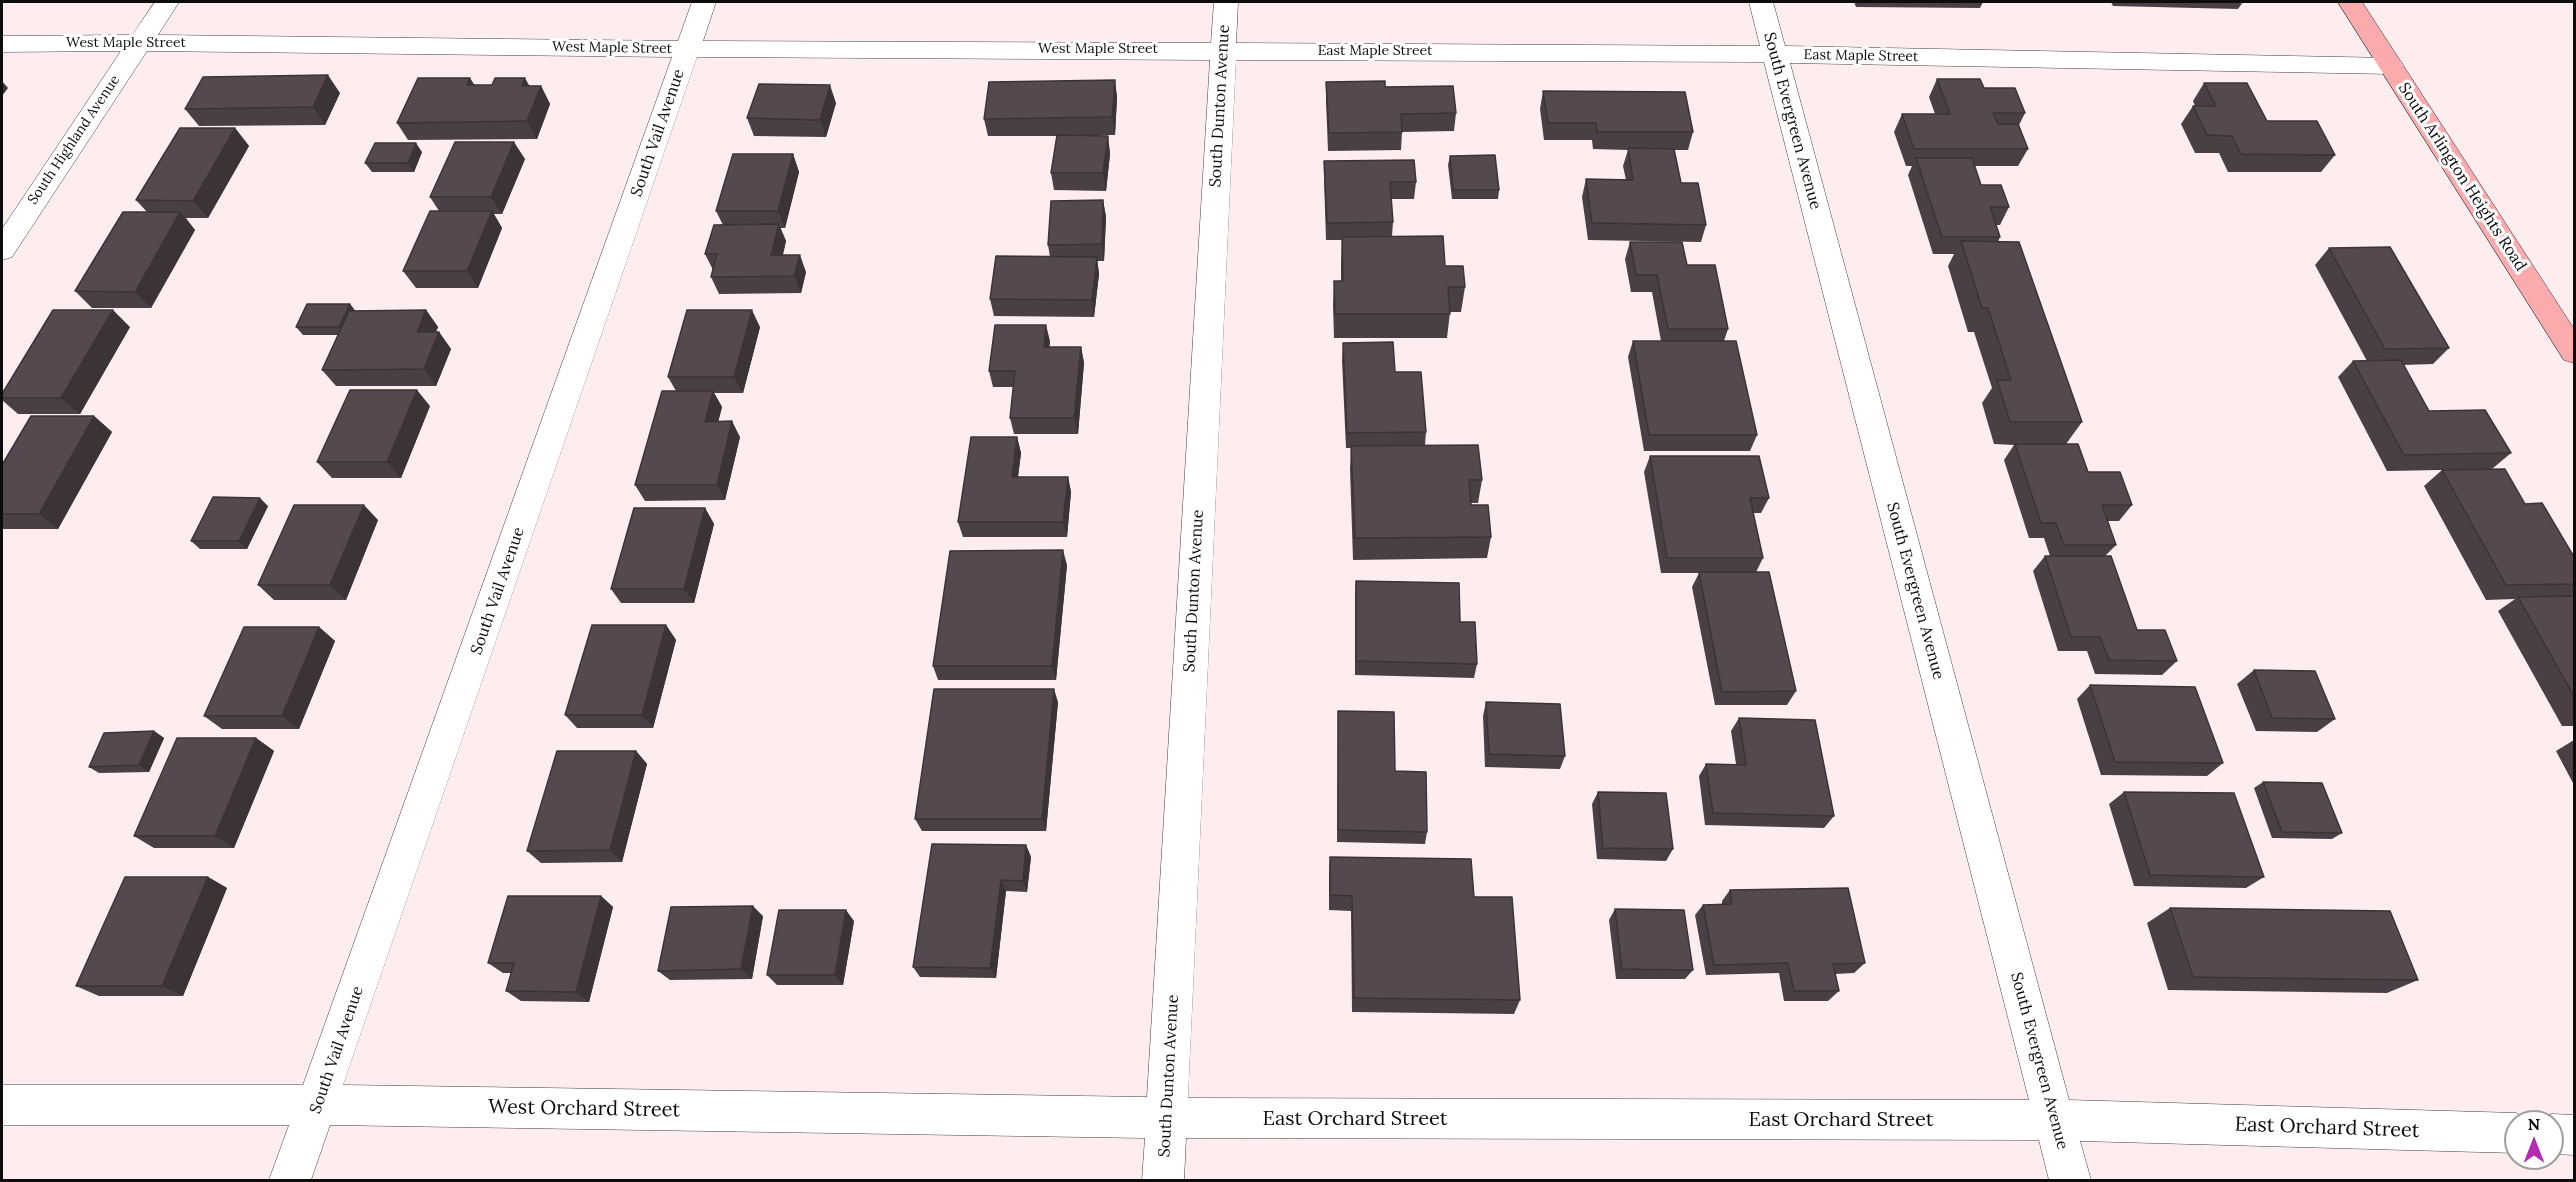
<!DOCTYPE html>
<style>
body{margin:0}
#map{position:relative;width:2576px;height:1182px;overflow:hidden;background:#feedef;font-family:Lora,serif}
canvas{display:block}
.frame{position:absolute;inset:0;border:3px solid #0c0c0c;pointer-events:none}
.north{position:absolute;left:2504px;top:1110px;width:60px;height:60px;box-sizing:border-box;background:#fff;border:2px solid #9e9e9e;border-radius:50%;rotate:0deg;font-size:16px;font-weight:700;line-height:24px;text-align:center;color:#0c0c0c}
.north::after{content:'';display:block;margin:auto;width:21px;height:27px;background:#b52cb1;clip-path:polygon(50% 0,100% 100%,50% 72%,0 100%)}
</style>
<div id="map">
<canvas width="2576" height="1182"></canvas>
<div class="frame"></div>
<div class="north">N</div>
</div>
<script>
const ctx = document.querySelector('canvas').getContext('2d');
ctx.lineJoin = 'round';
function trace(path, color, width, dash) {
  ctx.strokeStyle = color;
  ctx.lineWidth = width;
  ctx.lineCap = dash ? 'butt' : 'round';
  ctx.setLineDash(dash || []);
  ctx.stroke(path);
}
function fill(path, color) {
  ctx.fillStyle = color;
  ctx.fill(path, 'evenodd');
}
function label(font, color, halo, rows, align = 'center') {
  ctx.font = font + ' Lora,serif';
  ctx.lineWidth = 6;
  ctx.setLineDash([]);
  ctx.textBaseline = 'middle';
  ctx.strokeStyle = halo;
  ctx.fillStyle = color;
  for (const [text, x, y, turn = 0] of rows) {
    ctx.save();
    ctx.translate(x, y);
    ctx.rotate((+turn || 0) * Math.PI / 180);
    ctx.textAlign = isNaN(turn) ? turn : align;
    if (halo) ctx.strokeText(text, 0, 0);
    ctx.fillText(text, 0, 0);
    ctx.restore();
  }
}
const street = new Path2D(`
 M155,2H179L158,35L678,41L692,2H716L703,41L1211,43L1214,2H1238L1236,43L1760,46L1749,2H1773L1785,46L2391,58L2400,60L2404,66L2400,72L2391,74L1790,63L2069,1100L2516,1113L2530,1119L2532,1122H2516V1153L2080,1141L2091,1180H2049L2039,1140L1186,1138L1184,1180H1142L1145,1138L330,1125L311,1180H269L289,1125H2V1085H303L672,57L147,51L12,257L2,260V229L121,51L2,52V36L132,35ZM697,57L1210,60L1147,1097L343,1085ZM1236,60L1764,62L2029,1100L1188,1098Z
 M2552,1114L2574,1115V1155L2552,1154V1122H2537Z`);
const secondary = new Path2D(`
 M2338,2H2362L2574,329V363L2564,360Z`);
const wall = new Path2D(`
 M1854,2H1983L1980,8L1856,7Z
 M2111,2H2243L2238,9L2113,6Z
 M1937,79L1984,88L2025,113L2019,125L2028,149L2018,166H1975L1981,185L2009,207L2000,225H1996L2000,237L1998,242L2082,422L2066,444L2088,472L2132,505L2119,521H2107L2116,545L2105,556L2137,630L2177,661L2162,675L2095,674L2087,651H2058L2033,571L2045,556H2050L2044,538H2029L2004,460L2014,445L1994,444L1982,403L1992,388L1974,332H1968L1948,266L1954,254H1933L1908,175L1912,166H1906L1894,132L1902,114H1935L1929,97Z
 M1115,80L1117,98L1115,135H1063L1108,136L1110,154L1106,191L1054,190L1051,173L1057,136H988L984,119Z
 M1326,82L1385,87L1456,113L1454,131L1402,132L1401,150L1328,151L1326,100Z
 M2204,83L2267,121L2335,155L2321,172H2228L2219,153H2195L2181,124L2193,106H2195L2193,101Z
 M475,85L541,86L550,104L537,139L408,140L397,123Z
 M1543,91L1693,132L1688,150H1674L1681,183L1706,225L1701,242L1588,240L1582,197L1586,179L1626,180L1623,166L1628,150L1593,149L1592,140H1544L1540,109Z
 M340,93L325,125L199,126L185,109Z
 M836,103L826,137L754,136L747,118Z
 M235,128L249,146L208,218H186L195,230L151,308H92L75,291L147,212L136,200Z
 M422,152L414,172H372L365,163Z
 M793,154L799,172L785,228H780L786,241L783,255L806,272L801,293L719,294L711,277L713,270L705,254L723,225L716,211Z
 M1450,156L1499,190L1498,199H1452L1448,165Z
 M525,159L502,214H494L502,228L478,288H416L403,271L439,211L430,197Z
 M1324,161L1416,182L1414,199H1391L1393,222L1392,236L1445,266L1465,287L1461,312H1450L1447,338H1334L1333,305L1334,281H1341V261L1342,240H1326L1324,178Z
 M1103,200L1106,217L1104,261H1097L1099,274L1094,317L994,316L990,299L1050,257L1048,245Z
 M1630,242L1687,265L1728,329L1724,341L1757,435L1750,451H1644L1628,357L1633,341H1661L1652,292H1631L1625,259Z
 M2329,248L2449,348L2433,364L2403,365L2429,411L2511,453L2492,469L2387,471L2338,377L2353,361H2367L2315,265Z
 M350,304L355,311L426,310L438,327L436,332H439L451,349L436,386H336L322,370L338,335H303L296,327Z
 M130,327L80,414H18L2,400V394Z
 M760,327L743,393H714L722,407L718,422L740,437L725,500L645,501L635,485L676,391L668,377Z
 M1050,341L1049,347H1081L1084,363L1078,434H1014L1010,418L1013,387H993L989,371Z
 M1343,343L1395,372L1426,432L1425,445L1482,480L1478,503H1471V505L1491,537L1487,558L1353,560L1350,469L1351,448H1346L1342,360Z
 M430,406L401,478H332L317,462Z
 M94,416L112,432L58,529H2V465Z
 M1017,437L1021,453L1018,477H1068L1071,492L1067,537H963L958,522Z
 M1650,456L1769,498L1761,513H1753L1763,558L1756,572L1796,691L1787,705H1715L1692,587L1699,573H1661L1644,472Z
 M2442,470L2525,504L2574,557V594L2572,596H2574V726H2562L2498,611L2515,599L2486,600L2424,486Z
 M268,506L247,549H200L191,541Z
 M705,508L714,524L694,603H621L611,589Z
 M378,520L346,600H274L258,585Z
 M1067,565L1056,680H938L933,666Z
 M1356,581L1460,622L1477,664L1474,678L1355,675V596Z
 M666,625L676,640L653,728H577L565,715Z
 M319,627L335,641L299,729H222L204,716Z
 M2254,670L2335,719L2317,732L2256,731L2237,684Z
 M2090,685L2223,763L2207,776L2101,775L2077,699Z
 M1058,702L1046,831H922L915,819Z
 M1486,702L1565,756L1560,769L1485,767L1483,716Z
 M1338,711L1395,771L1427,832L1425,844L1337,842Z
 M1739,718L1834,816L1824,828L1705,825L1699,776L1706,764H1736L1731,731Z
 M154,731L164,738L149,772L99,773L89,767Z
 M256,738L274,751L234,848H154L134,836Z
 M2574,740V785L2556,751Z
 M636,751L647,764L622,862L541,863L527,851Z
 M2263,782L2342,833L2332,839L2272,838L2254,788Z
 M1598,792L1673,849L1666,861L1597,859L1592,804Z
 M2124,792L2264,877L2246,888L2134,886L2109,804Z
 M1026,845L1031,857L1027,892L1006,891L996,978L920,977L913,967Z
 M1330,857L1474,897L1520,1000L1514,1014L1352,1012L1351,911L1329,910V874Z
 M208,877L227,888L183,996H99L76,986Z
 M1730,890L1865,963L1854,973L1835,974L1839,991L1828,1001H1784L1779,973L1706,975L1695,915L1703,905L1722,904V901Z
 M601,896L613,907L589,1002L521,1001L506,991L511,973H503L488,963Z
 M2170,908L2418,980L2387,993L2168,990L2147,923Z
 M1615,909L1693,970L1685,979H1616L1609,920Z
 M763,916L752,979L670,980L658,971Z
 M854,921L843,985H777L767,975Z`);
const shadedWall = new Path2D(`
 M328,75L340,93L325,125L313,107Z
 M470,78L481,95L467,85Z
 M525,78L535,96L522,86Z
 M1115,80L1117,98L1115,135L1112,117Z
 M2,81L8,88L2,96Z
 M830,85L836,103L826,137L820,120Z
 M541,86L550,104L537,139L527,121Z
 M235,128L249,146L208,218L193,201Z
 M1108,136L1110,154L1106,191L1103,173Z
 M514,142L525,159L502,214L491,197Z
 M416,143L422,152L414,172L408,163Z
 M793,154L799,172L785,228L778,211Z
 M1103,200L1106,217L1104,261L1102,244Z
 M492,211L502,228L478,288L467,271Z
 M180,212L195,230L151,308L135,292Z
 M779,224L786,241L778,272L771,255Z
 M800,255L806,272L801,293L794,276Z
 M1097,257L1099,274L1094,317L1092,300Z
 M350,304L357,313L346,335L339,327Z
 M113,310L130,327L80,414L61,398Z
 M426,310L438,327L429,349L417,332Z
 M752,310L760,327L743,393L734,377Z
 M1046,325L1050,341L1048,364L1044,347Z
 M439,332L451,349L436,386L424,369Z
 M1081,347L1084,363L1078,434L1074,418Z
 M417,390L430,406L401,478L387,462Z
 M713,391L722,407L714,438L705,422Z
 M94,416L112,432L58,529L39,514Z
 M732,421L740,437L725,500L717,485Z
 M1017,437L1021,453L1016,492L1012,477Z
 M1068,477L1071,492L1067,537L1063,522Z
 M260,498L268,506L247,549L239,541Z
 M364,505L378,520L346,600L330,585Z
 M705,508L714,524L694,603L684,589Z
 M1063,550L1067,565L1056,680L1052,666Z
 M666,625L676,640L653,728L642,715Z
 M319,627L335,641L299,729L282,716Z
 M1054,689L1058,702L1046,831L1042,819Z
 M154,731L164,738L149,772L139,765Z
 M256,738L274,751L234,848L215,836Z
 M636,751L647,764L622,862L610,850Z
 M1026,845L1031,857L1027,892L1023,881Z
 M208,877L227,888L183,996L162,986Z
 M1001,880L1006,891L996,978L990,968Z
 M601,896L613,907L589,1002L576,992Z
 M753,906L763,916L752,979L741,969Z
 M846,910L854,921L843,985L835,975Z`);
const building = new Path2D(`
 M328,75L313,107L185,109L203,77Z
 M418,78H470L467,85H492L495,78H525L522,86H541L527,121L397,123Z
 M1937,79H1980L1984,88H2015L2025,113H1993L1998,124H2018L2028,149H1914L1902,114H1950Z
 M1115,80L1112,117L984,119L989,82Z
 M1385,81V87L1453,86L1456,113L1401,114L1402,132L1329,133L1326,82Z
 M2204,83H2247L2267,121H2317L2335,155L2241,154L2232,136L2207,135L2193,106H2216Z
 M759,84L830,85L820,120L747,118Z
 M1543,91L1685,92L1693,132H1597L1596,123H1548Z
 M180,128H235L193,201L136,200Z
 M1057,135L1108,136L1103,173H1051Z
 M455,142H514L491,197H430Z
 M375,143H416L408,163H365Z
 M1628,148L1674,149L1681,183H1698L1706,225L1592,223L1586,179L1633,180Z
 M733,154H793L778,211H716Z
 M1495,155L1499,190H1453L1450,156Z
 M1916,158H1972L1981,185H2001L2009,207H1990L2000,237H1942Z
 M1414,160L1416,182H1390L1393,222L1327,223L1324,161Z
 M1103,200L1102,244L1048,245L1051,201Z
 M430,211H492L467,271H403Z
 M123,212H180L135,292L75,291Z
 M779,224L771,255H800L794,276L711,277L717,254H705L714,225Z
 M1443,236L1445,266H1463L1465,287H1448L1450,314H1335L1334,281H1343L1342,237Z
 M1961,241L2019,242L2082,422H2010L1997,380H2011L1988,308H1982Z
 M1630,242H1682L1687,265H1715L1728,329H1668L1657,275H1636Z
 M2390,247L2449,348L2385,349L2329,248Z
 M996,256L1097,257L1092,300L990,299Z
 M307,304H350L339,327H296Z
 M53,310H113L61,398H2V394Z
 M426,310L417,332H439L424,369L322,370L349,311Z
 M687,310H752L734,377H668Z
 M995,325H1046L1044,347H1081L1074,418H1010L1015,371H989Z
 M1633,341H1736L1757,435H1649Z
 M1393,342L1395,372H1421L1426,432L1347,433L1343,343Z
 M2401,360L2429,411L2485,410L2511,453L2404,455L2353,361Z
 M350,390H417L387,462H317Z
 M662,391H713L705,422L732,421L717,485H635Z
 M31,416H94L39,514H2V465Z
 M971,437H1017L1012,477H1068L1063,522H958Z
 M2015,444H2078L2088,472H2120L2132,505H2102L2116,545H2064L2056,523H2041Z
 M1478,445L1482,480H1469L1471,505H1488L1491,537L1355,538L1351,446Z
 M1650,456H1759L1769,498H1750L1763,558H1667Z
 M2505,469L2525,504L2542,503L2574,557V584L2506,585L2442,470Z
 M213,497L260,498L239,541H191Z
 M294,505H364L330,585H258Z
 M634,508H705L684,589H611Z
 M1063,550L1052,666H933L950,551Z
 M2045,556H2111L2137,630H2165L2177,661L2109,660L2100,637H2071Z
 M1699,572H1769L1796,691L1722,692Z
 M1356,581L1459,583L1460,622H1475L1477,664L1356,661Z
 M2574,596V696L2518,597Z
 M592,625H666L642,715H565Z
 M244,627H319L282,716H204Z
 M2254,670L2315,671L2335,719L2272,718Z
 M2090,685L2195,687L2223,763L2115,762Z
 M934,689H1054L1042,819H915Z
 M1486,702L1560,704L1565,756L1489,754Z
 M1338,711L1394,712L1395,771L1426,772L1427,832L1338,830Z
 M1739,718L1815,720L1834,816L1713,813L1706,764L1746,765Z
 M154,731L139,765L89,767L104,733Z
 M177,738H256L215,836H134Z
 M557,751H636L610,850L527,851Z
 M2263,782L2322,783L2342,833L2282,832Z
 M1598,792L1666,793L1673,849L1603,848Z
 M2124,792L2234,793L2264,877L2150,875Z
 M932,844L1026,845L1023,881L1001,880L990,968L913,967Z
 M1330,857L1471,859L1474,897H1512L1520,1000L1354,998L1352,896L1330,895Z
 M125,877H208L162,986H76Z
 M1848,888L1865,963L1833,964L1839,991H1794L1788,963L1714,965L1703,905L1732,904L1730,890Z
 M508,896H601L576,992L506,991L514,963H488Z
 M753,906L741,969L658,971L671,907Z
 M2170,908L2390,911L2418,980L2193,977Z
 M1615,909L1684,910L1693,970L1622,969Z
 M779,910H846L835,975H767Z`);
const farStreetnames = [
 ["West Maple Street",126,43],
 ["West Maple Street",612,48,1],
 ["West Maple Street",1098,49],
 ["East Maple Street",1375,51],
 ["East Maple Street",1861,56,1],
 ["South Highland Avenue",74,140,-56]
];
const streetNames = [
 ["South Dunton Avenue",1220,106,-87],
 ["South Evergreen Avenue",1792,121,75],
 ["South Vail Avenue",658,133,-71],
 ["South Arlington Heights Road",2462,177,57],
 ["South Vail Avenue",498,591,-71],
 ["South Dunton Avenue",1194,591,-87],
 ["South Evergreen Avenue",1915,591,75],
 ["South Vail Avenue",337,1050,-71],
 ["South Evergreen Avenue",2039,1061,75],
 ["South Dunton Avenue",1169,1076,-87]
];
const nearStreetnames = [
 ["West Orchard Street",584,1109,1],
 ["East Orchard Street",1355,1119],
 ["East Orchard Street",1841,1120],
 ["East Orchard Street",2327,1128,2]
];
trace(street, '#3f3f3f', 1);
trace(secondary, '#2e2e2e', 1);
fill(street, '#fff');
fill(secondary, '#fbabae');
fill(wall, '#493f44');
fill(shadedWall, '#3c3337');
fill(building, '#55494f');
trace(building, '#3c3337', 1.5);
label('14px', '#0c0c0c', '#fff', farStreetnames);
label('16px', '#0c0c0c', '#fff', streetNames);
label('20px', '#0c0c0c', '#fff', nearStreetnames);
</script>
